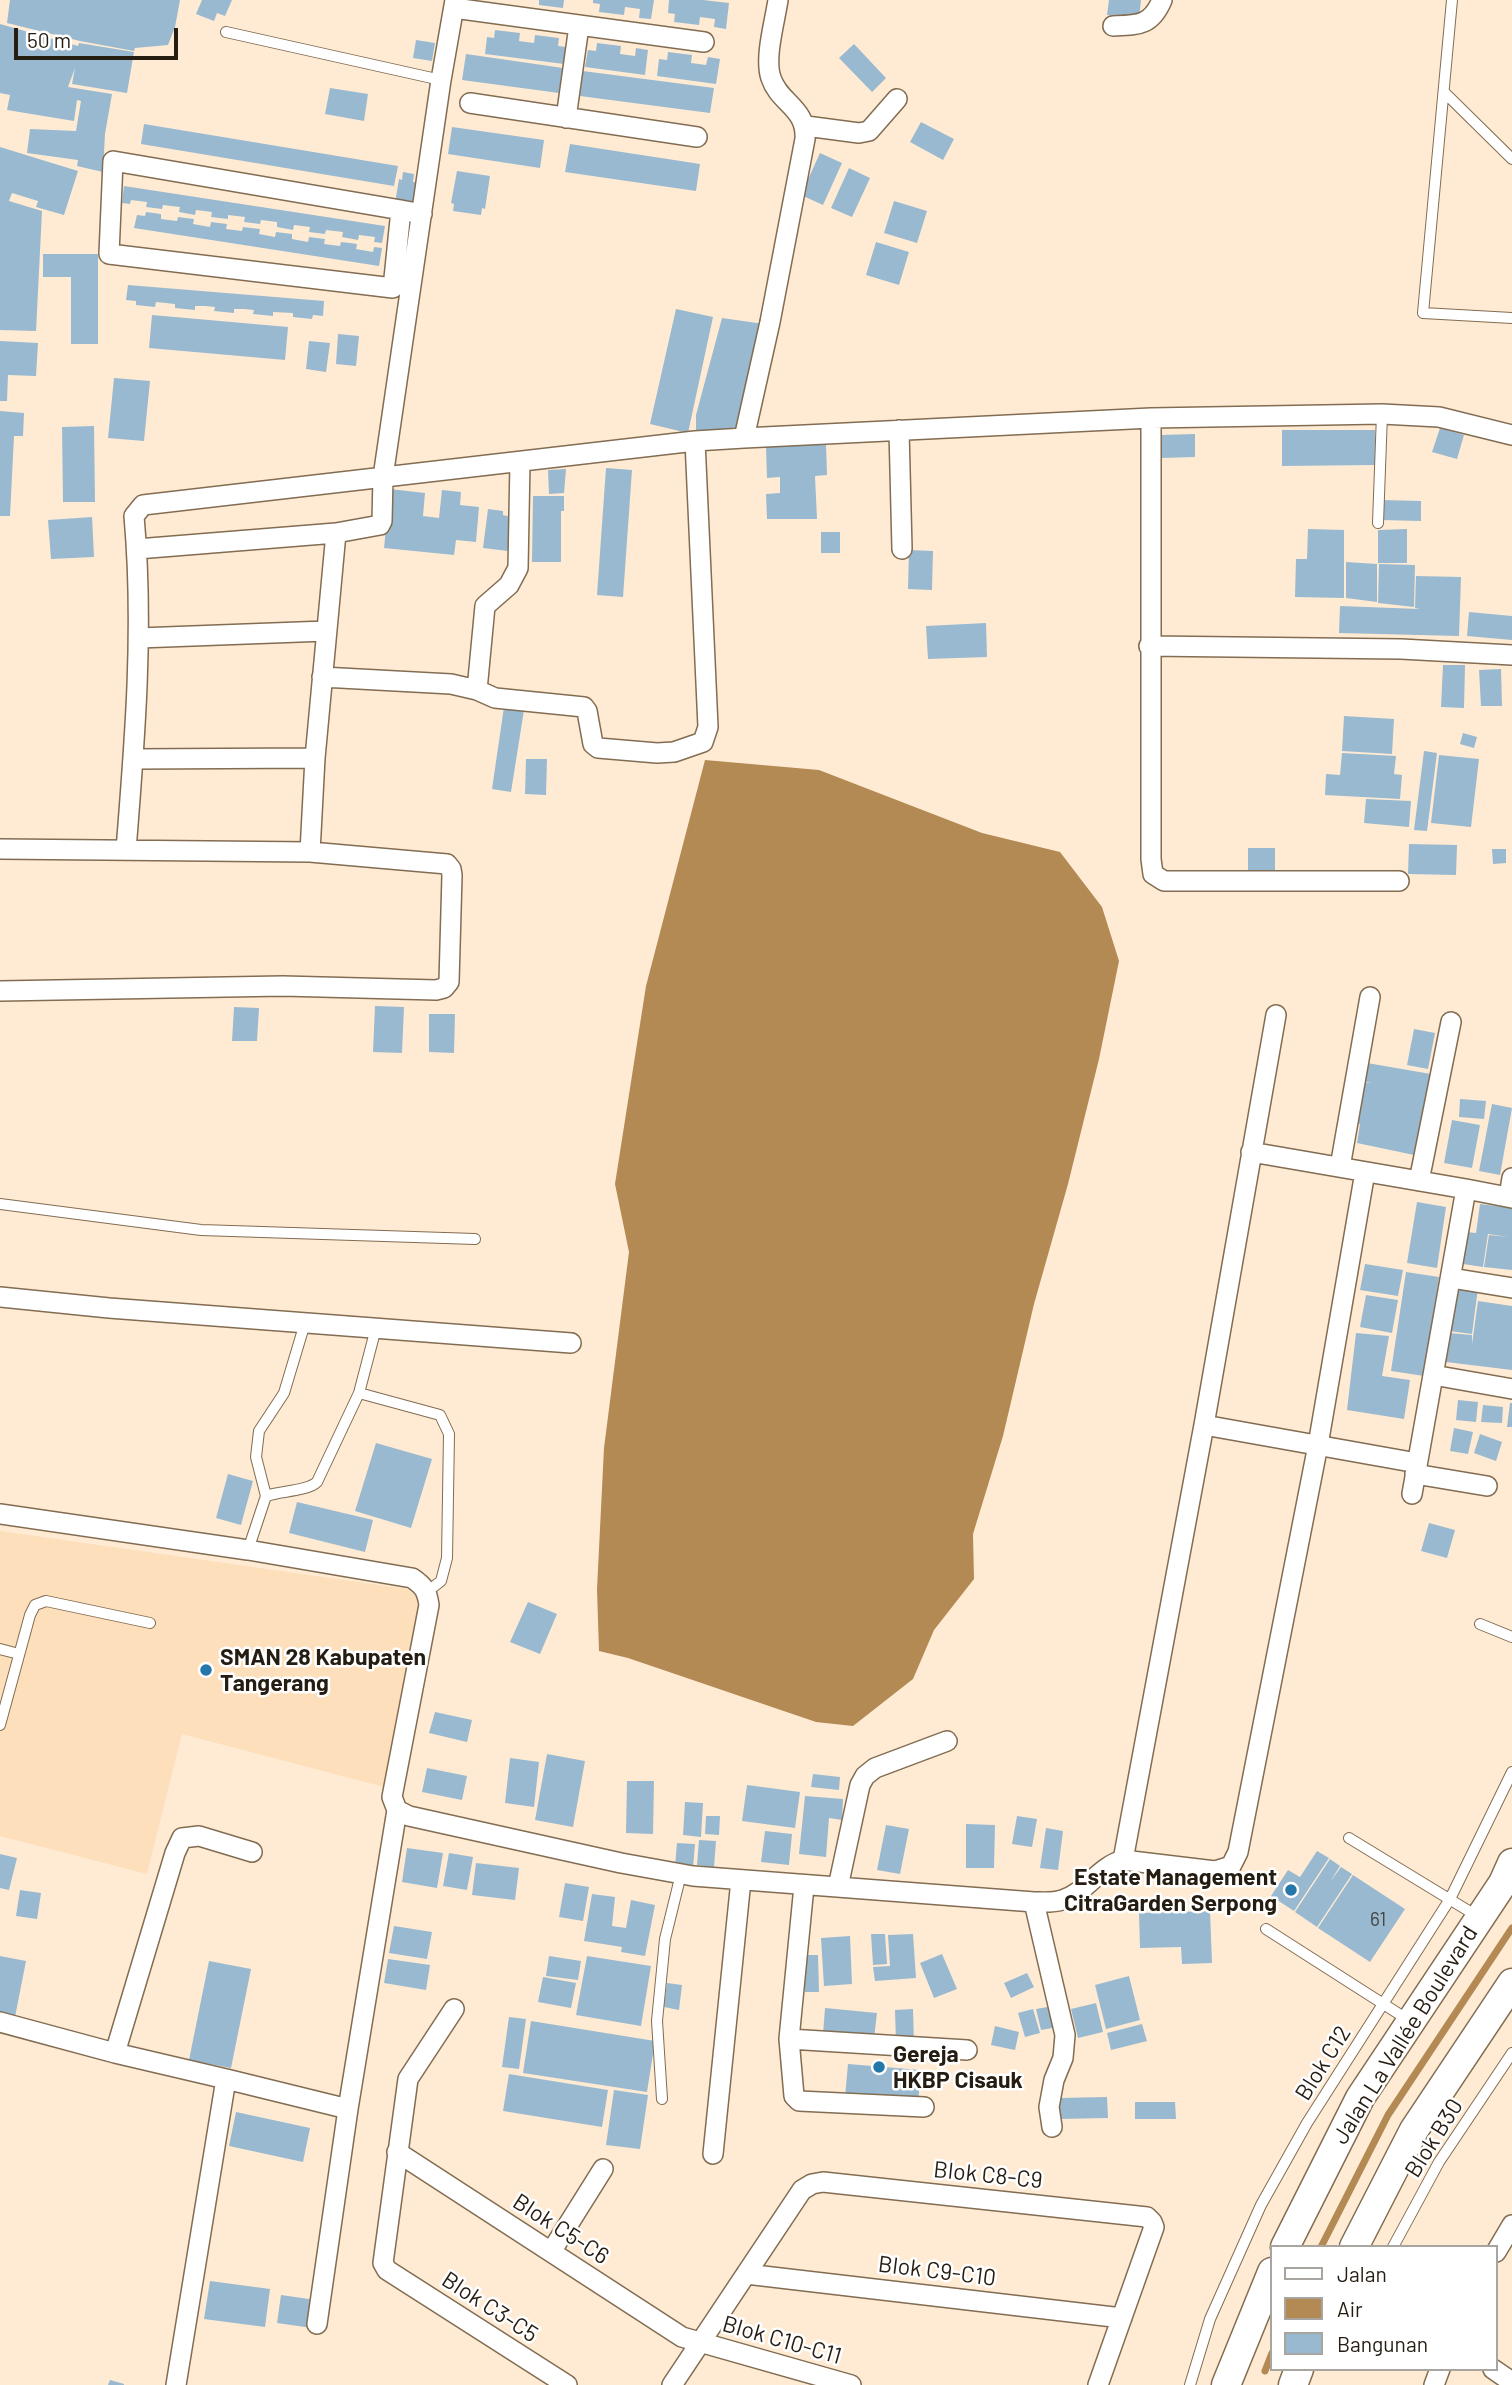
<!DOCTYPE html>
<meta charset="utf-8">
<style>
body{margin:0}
#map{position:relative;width:1512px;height:2385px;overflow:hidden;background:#ffebd3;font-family:Barlow,sans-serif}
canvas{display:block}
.legend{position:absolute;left:1270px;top:2245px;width:228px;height:126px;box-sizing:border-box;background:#fff;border:2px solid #a8a5a0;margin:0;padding:9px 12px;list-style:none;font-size:21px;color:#261d12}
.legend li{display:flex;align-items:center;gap:14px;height:35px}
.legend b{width:35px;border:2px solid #a8a5a0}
.scale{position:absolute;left:14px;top:28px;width:164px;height:32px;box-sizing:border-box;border:4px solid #261d12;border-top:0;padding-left:9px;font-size:21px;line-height:24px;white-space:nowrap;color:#261d12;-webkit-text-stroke:5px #fff;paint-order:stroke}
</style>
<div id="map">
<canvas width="1512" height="2385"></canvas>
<ul class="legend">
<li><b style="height:9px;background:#fff"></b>Jalan</li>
<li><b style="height:19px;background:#b38954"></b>Air</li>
<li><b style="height:19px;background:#99b9d0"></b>Bangunan</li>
</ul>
<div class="scale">50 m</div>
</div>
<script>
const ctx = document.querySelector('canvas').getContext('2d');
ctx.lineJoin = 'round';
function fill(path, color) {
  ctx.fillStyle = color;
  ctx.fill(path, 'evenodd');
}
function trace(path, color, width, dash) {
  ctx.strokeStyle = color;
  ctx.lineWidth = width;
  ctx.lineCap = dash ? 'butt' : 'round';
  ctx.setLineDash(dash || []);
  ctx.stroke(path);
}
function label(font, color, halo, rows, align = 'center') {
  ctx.font = font + ' Barlow,sans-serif';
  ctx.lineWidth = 5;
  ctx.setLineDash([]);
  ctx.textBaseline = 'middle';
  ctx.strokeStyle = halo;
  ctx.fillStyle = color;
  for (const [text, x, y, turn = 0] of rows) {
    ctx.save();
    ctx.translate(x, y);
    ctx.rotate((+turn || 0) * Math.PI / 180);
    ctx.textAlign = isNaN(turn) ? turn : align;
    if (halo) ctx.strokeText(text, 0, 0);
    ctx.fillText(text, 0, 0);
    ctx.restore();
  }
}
const built = new Path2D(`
 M0,1531L407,1589L428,1607L384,1787L182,1734L147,1874L0,1836Z`);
const water = new Path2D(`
 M705,760L819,770L982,833L1060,852L1102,907L1119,961L1099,1059L1068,1184L1034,1304L1003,1436L973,1534L974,1579L934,1630L913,1679L853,1726L816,1722L628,1658L599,1651L597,1589L604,1448L629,1252L615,1184L646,986Z`);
const stream = new Path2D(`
 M1321,2247L1388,2115L1512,1928
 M1265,2371L1272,2353`);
const building = new Path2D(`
 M10,0H180L175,27L168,45L135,48L134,51L80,41L7,23Z
 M202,0H232L225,16L217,13L214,21L196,14Z
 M539,0H564L563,8L539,5Z
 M593,0H654L651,19L639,18L640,9L625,7L624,15L599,12L600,4L593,3Z
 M669,0H703L729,3L726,29L714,27L715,19L700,17L699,25L674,22L675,14L668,13Z
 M1109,0H1141L1139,19L1107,15Z
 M0,24L78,46L79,43L134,52L127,93L72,84L75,68L68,87L112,94L105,134L103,172L77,166L78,160L27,153L30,129L76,131L81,101L77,100L74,121L7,110L10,95L0,93Z
 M495,30L520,33L519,41L534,43L535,35L559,38L558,46L566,47L564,64L485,54L487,37L494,38Z
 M416,40L435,43L432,61L413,58Z
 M597,43L621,46L620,54L635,56L636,48L648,50L645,75L585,67L588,50L596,51Z
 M854,44L886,78L872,92L839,58Z
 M668,52L692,55L691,63L706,65L708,57L720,59L716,84L657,76L659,59L667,60Z
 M466,54L563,68L559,93L462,80Z
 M583,71L714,88L710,113L580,96Z
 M330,88L368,94L364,121L325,114Z
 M921,122L954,139L943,160L910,142Z
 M144,124L398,166L394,186L141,144Z
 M452,127L544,140L540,168L448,154Z
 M570,144L700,164L696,191L565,172Z
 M0,147L78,171L64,215L36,207L38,201L12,193L9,201L42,211L36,331L0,330Z
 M820,153L842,163L823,205L801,195Z
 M849,168L870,178L852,217L831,208Z
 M457,171L490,176L485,209L482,208L481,215L453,211L454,204L451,203Z
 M403,172L414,174L413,182H416L412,206L395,203L399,179L402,180Z
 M124,186L385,226L382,243L374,242L375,237L359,235L358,240L342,237L343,232L326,230L325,234L309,232L310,227L294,225L293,230L277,227V222L261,220L260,224L244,222L245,217L228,215V219L211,217L212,212L196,210L195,215L179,212L180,207L171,206L163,205L162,209L146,207L147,202L131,200L130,204L122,203Z
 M894,201L927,211L917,243L884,233Z
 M146,212L161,214V219L177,221L178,217L194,219L193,224L210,227L211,222L227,224L226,229L242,231L243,227L251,228L260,229L259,234L275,237L276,232L292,234V239L308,242L309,237L325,239L324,244L340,246L341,242L350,243L357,244L356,249L373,252L374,247L382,248L379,266L134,228L137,215L145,216Z
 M876,242L909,252L899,285L866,275Z
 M43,254H98V344H71V277H43Z
 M128,285L324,301L323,316L313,315L312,319L293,317V313L273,312V316L253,314L254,310L244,309H234V313L214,311L215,307L205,306H195V310L175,308V304L156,302L155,307L136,305V301L126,300Z
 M676,309L713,317L688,433L650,424Z
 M152,315L288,327L285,360L149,348Z
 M722,318L764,324L737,425V435L696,436V415Z
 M338,334L359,336L356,366L336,364Z
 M0,341L38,343L36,376L8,375L7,401H0Z
 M309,341L330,343L326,372L306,369Z
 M114,378L150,381L144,441L108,438Z
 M0,411L24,413L23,436H14L10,516H0Z
 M94,426L95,502H63L62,427Z
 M1440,428L1464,435L1457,459L1432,452Z
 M1282,430H1375L1376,465L1282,466Z
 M1195,434V457L1161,458L1160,435Z
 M826,444L827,475L815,476L817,519H767L766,494L780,493V477L767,478L766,447Z
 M606,468L632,470L623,597L597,595Z
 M566,469L564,493L549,494L548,470Z
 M390,489L425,493L423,516L439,518L442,490L461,492L460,505L479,507L476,542L456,540L454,555L384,548Z
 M533,496H564V511H561V562H532Z
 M1381,500L1421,501V521L1380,520Z
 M488,509L503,511V515L512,517L508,551L483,548Z
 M92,517L94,557L51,559L48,520Z
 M1308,529L1344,530V598L1295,597L1296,559H1307Z
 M1407,529V563H1378V530Z
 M821,532H840V553H821Z
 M909,550L933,551L932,590L908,589Z
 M1346,562L1377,564V602L1346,598Z
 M1379,564L1415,565L1414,607L1378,603Z
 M1416,576L1461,577L1459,636L1339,633L1340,606L1420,609L1415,608Z
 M1469,612L1512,616V640L1467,636Z
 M986,623L987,657L928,659L926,626Z
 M1443,665H1465L1464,708L1441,707Z
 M1501,669L1502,706H1481L1479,670Z
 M504,707L524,710L511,792L492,789Z
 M1344,716L1394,719L1392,754L1342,751Z
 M1463,733L1477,737L1474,748L1460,744Z
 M1424,751L1437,753L1427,831L1414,830Z
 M1342,753L1396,756L1394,774L1402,775L1400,799L1325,795L1326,774L1340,775Z
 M1439,755L1479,759L1471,827L1431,823Z
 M526,759H547L546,795L525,794Z
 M1366,799L1411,801L1409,827L1364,823Z
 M1409,844L1457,845L1456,875L1408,874Z
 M1248,848H1275V870H1248Z
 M1492,849H1506V863L1493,864Z
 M375,1006L404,1007L402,1053L373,1052Z
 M234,1007L259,1008L257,1041H232Z
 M429,1014H455L454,1053L429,1052Z
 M1414,1029L1435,1033L1428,1069L1407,1065Z
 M1367,1063L1431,1074L1414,1155L1357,1143L1360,1124L1355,1123L1363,1083H1372L1363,1082Z
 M1460,1099L1486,1101L1484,1119L1459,1117Z
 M1492,1104L1512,1108L1500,1175L1479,1171Z
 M1452,1120L1480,1125L1472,1168L1444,1163Z
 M1417,1202L1446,1207L1437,1268L1407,1263Z
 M1480,1204L1512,1208V1270L1484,1267L1489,1235L1509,1237L1488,1234L1483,1267L1463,1264L1467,1232L1476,1233Z
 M1365,1264L1403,1270L1398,1296L1360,1290Z
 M1406,1272L1439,1277L1424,1376L1391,1371Z
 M1455,1288H1478L1472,1334L1449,1331Z
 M1366,1295L1398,1300L1392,1333L1360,1327Z
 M1478,1301L1512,1306V1370L1446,1362L1449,1333L1472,1335V1344Z
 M1356,1333L1389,1336L1382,1376L1410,1380L1404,1419L1347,1410Z
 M1458,1400L1478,1402L1476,1422L1456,1420Z
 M1510,1403H1512V1427H1507Z
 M1483,1405L1503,1407L1502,1423L1481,1422Z
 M1454,1428L1473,1432L1468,1454L1450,1451Z
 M1480,1434L1502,1442L1496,1461L1474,1453Z
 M376,1443L432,1459L411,1528L355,1511Z
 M228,1474L253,1481L241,1525L216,1518Z
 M297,1502L373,1520L365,1552L289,1533Z
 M1429,1523L1455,1530L1447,1558L1421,1551Z
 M528,1602L557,1614L540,1654L510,1642Z
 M435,1712L472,1720L467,1742L429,1733Z
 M547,1754L585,1761L573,1827L535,1820Z
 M510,1758L539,1762L534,1807L505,1803Z
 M427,1768L467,1776L462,1800L422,1792Z
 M813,1774L840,1777L839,1790L811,1787Z
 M627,1781H654L653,1834L626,1833Z
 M747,1785L800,1792L795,1828L742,1821Z
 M805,1796L843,1799L842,1820L829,1818L826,1857L799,1854Z
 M685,1802L703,1803L701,1837L683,1835Z
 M706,1816H720L719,1835L705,1834Z
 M1017,1816L1037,1819L1032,1847L1012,1844Z
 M966,1824L995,1825L994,1868H966Z
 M886,1825L909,1829L900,1874L877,1870Z
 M1046,1828L1063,1831L1058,1870L1040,1868Z
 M765,1831L792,1834L789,1865L761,1862Z
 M699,1840L716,1841L714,1867L697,1865Z
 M677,1843L695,1844L693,1868L675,1866Z
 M407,1848L443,1853L437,1888L402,1882Z
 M1317,1851L1329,1858L1294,1911L1271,1896L1288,1870L1300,1877Z
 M449,1853L473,1857L467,1890L443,1886Z
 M0,1854L17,1858L9,1890L0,1888Z
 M1330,1859L1340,1866L1330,1882L1341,1867L1352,1874L1317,1927L1295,1912Z
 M476,1863L519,1868L515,1900L472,1895Z
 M1353,1875L1405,1909L1370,1962L1318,1928Z
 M565,1883L589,1887L583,1921L559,1917Z
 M20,1890L41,1893L37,1919L16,1916Z
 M592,1894L615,1897L612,1926L626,1928L631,1900L655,1905L645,1956L621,1952L622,1947L584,1941Z
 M1210,1911L1212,1963L1182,1964L1181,1947L1140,1948L1139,1913Z
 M394,1926L432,1932L427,1959L389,1953Z
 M871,1934H885L887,1964L873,1965Z
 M913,1934L916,1978L875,1981L873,1967L890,1966L888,1935Z
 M850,1936L852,1984L824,1986L821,1938Z
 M942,1954L957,1989L934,1998L920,1963Z
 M804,1955H818L819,1992H805Z
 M0,1956L26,1961L15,2017L0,2014Z
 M549,1956L581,1961L578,1980L546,1976Z
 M587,1956L651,1966L641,2026L576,2015Z
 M388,1959L430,1965L426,1990L384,1983Z
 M209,1961L251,1969L231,2068L189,2060Z
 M1027,1973L1034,1987L1011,1998L1004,1983Z
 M1129,1976L1140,2020L1106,2029L1095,1985Z
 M543,1977L576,1983L571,2008L538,2002Z
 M667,1983L682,1985L679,2010L664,2007Z
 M1096,2003L1103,2032L1078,2038L1071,2009Z
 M1053,2006L1058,2027L1041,2030L1036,2009Z
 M825,2008L877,2013L874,2038L823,2034Z
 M913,2009L914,2043H896L895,2010Z
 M1033,2009L1040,2033L1025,2037L1018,2013Z
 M509,2017L526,2019L519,2069L502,2067Z
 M531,2021L655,2041L647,2092L523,2073Z
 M1142,2024L1147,2041L1111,2050L1107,2033Z
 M995,2026L1019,2032L1015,2050L991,2045Z
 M848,2064L921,2070L918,2104L845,2097Z
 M509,2074L608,2090L602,2127L503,2111Z
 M614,2090L648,2095L640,2149L606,2145Z
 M1107,2097L1108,2118L1059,2119V2098Z
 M1135,2102H1175L1176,2119H1135Z
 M236,2112L310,2128L303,2162L229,2146Z
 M210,2281L270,2289L265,2327L204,2319Z
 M281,2295L316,2300L312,2328L277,2323Z
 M110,2380L124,2384V2385H108Z`);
const lane = new Path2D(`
 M1452,0L1423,313L1512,318
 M226,32L441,80
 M1445,93L1512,159
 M1378,523L1382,414
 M0,1204L201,1230L475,1239
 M359,1393L440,1415L449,1434L447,1558L441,1581L428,1591
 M266,1496C280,1491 308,1491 317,1482L359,1393L376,1328
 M248,1550L266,1496L256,1457L259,1431L284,1393L305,1323
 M1480,1624L1512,1637
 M0,1649L19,1654
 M0,1725L30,1615L35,1605L46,1601L150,1623
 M1349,1838L1477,1916
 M1266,1929L1410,2021
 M662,2099L657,2021L665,1939L681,1874
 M1393,2247L1439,2162L1512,2053
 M1190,2385L1210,2319L1261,2205L1307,2123L1450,1899L1512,1772`);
const street = new Path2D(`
 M454,8L704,42
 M1113,26C1138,25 1151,26 1162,0
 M470,103L697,137
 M566,118L579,26
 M806,126L859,133L869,131L897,99
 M401,210L393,288L109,254L113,161L401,210L422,214
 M1151,418V859L1153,874L1164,881H1399
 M899,430L902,549
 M744,438L770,322L805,139C807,108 779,103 771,78C764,58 775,21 778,0
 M137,549L336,533L380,525L382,521L383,477L441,80L455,0
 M139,638L326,631
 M1149,646L1401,649L1512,655
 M322,677L451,684L477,690L495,698L584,707L587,711L593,744L598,748L657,753L674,752L703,742L708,727L695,441
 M477,690L485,606L509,585L518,568L520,462
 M134,759L315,758
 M0,849L310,852L447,864L451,869L452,875L449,982L444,988L436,990L283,986L0,991
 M126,850C135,739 144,627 134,516L143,505L695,441L744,438L1151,418L1382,414L1439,417L1512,435
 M310,852L315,758L336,533
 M1251,1152L1466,1189L1412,1494
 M1340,1167L1370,997
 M1419,1181L1451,1022
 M1466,1189L1512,1198
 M1509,1197L1512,1178
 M1451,1278L1512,1288
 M0,1297L109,1308L571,1343
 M1433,1375L1512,1389
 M1204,1425L1417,1463
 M1415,1474L1487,1486
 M0,1514L248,1550L412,1578C424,1586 427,1591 429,1605L392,1797L397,1810L409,1816L621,1863L693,1876L1034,1902C1042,1902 1054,1903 1062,1900C1086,1893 1098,1867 1123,1860L1215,1871L1231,1866L1238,1852L1318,1445L1365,1172
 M1123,1860L1204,1425L1276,1015
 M804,1886L789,2039L794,2096L799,2101L924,2107
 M838,1887L860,1785L865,1776L875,1768L947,1741
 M1034,1902L1065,2035L1063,2058L1054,2080L1049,2107L1052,2127
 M454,2009L408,2079L383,2263L387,2270L567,2385
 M0,2022L115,2053L226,2079L176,2385
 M789,2039L967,2050
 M115,2053L175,1853L182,1838L199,1836L252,1852
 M226,2079L348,2109
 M397,2152L682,2337L851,2385
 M713,2154L741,1880
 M551,2252L603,2169
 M1496,2252L1512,2225
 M746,2274L1122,2318
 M317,2324L348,2109L397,1810
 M1493,2369L1512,2382
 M672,2385L802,2190L812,2184L823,2182L1147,2217L1152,2222L1154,2227L1098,2385
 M1434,2385L1440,2369`);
const secondary = new Path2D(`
 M1285,2247L1360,2098L1503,1883L1512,1863
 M1354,2247L1414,2130L1512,1983
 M1226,2385L1272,2272
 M1293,2385L1299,2369`);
const markers = [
 [206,1670,7,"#2477a8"],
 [1291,1890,7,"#2477a8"],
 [879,2067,7,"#2477a8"]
];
const numberNames = [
 ["61",1378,1920]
];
const poiNames = [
 ["SMAN 28 Kabupaten",220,1657],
 ["Tangerang",220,1683],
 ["Estate Management",1277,1877,"right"],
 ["CitraGarden Serpong",1277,1903,"right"],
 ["Gereja",893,2054],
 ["HKBP Cisauk",893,2080]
];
const streetNames = [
 ["Jalan La Vallée Boulevard",1405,2035,-58],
 ["Blok C12",1323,2063,-58],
 ["Blok B30",1434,2138,-58],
 ["Blok C8-C9",988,2175,6],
 ["Blok C5-C6",561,2229,33],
 ["Blok C9-C10",937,2271,7],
 ["Blok C3-C5",490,2307,33],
 ["Blok C10-C11",782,2340,16]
];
fill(built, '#fddfbb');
fill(water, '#b38954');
trace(stream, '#b38954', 7);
fill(building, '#99b9d0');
trace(lane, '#826c52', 12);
trace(street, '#826c52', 22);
trace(secondary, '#826c52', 31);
trace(lane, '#fff', 10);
trace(street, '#fff', 19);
trace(secondary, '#fff', 28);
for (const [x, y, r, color] of markers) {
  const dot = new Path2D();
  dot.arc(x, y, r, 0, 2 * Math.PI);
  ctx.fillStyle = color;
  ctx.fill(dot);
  trace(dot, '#fff', 2.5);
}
label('19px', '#434442', null, numberNames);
label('bold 23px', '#261d12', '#fff', poiNames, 'left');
label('23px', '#261d12', '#fff', streetNames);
</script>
